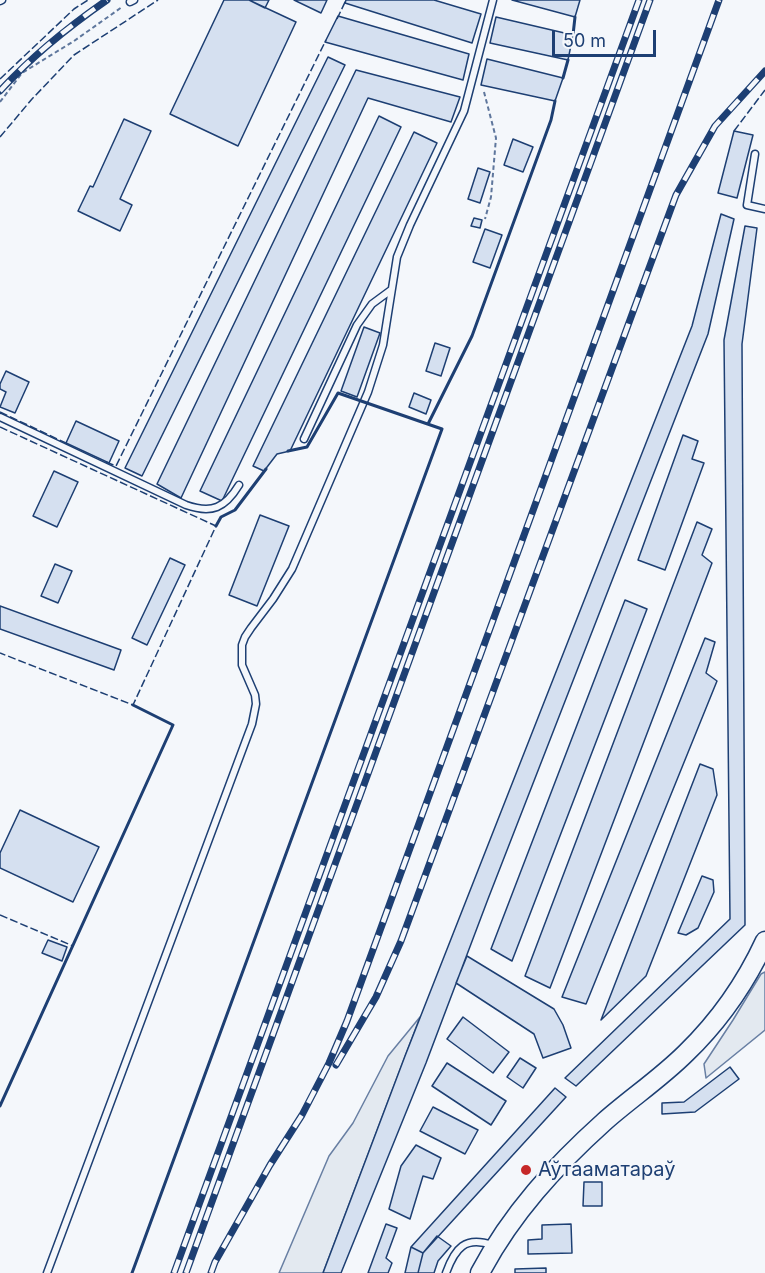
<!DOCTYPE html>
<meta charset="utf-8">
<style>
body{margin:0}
#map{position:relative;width:765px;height:1273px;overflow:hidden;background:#f4f7fb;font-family:Inter,sans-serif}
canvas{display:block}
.scale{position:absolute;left:552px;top:30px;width:104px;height:27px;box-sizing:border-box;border:3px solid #1d3f73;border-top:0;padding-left:8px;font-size:18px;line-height:21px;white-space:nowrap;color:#1d3f73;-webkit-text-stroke:4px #f4f7fb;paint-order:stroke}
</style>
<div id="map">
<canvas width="765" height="1273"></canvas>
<div class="scale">50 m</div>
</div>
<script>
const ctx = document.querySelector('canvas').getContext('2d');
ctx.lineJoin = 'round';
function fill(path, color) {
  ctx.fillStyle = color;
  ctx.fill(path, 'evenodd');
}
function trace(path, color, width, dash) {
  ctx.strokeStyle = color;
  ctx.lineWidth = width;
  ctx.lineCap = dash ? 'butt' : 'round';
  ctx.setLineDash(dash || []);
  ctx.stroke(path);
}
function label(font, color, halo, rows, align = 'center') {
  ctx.font = font + ' Inter,sans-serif';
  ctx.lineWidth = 4.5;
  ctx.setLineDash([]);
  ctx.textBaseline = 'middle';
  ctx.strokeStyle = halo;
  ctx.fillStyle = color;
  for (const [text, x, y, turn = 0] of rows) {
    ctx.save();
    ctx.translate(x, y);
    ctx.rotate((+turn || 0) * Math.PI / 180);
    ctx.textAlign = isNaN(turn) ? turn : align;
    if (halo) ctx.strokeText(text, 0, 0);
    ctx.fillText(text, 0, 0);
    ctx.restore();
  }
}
const green = new Path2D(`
 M765,972V1030L706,1078L704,1064L733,1020L761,974Z
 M420,1017L323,1273H279L329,1156L353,1123L388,1056Z`);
const building = new Path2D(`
 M224,0H249L296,22L238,146L170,114Z
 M249,0H269L265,8Z
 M294,0H327L321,13Z
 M346,0H434L481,14L472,43L345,3Z
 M512,0H580L575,17Z
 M338,16L469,54L463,80L325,42Z
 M496,17L573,35L568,60L490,43Z
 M328,57L345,65L142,476L125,468Z
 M487,59L563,78L555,101L481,85Z
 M356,70L460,97L451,122L368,98L181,498L157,484Z
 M379,116L401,127L222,501L200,491Z
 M124,119L151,131L120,199L132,205L120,231L78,211L90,186L93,187Z
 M734,131L753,135L737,198L718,193Z
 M414,132L437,143L290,451L277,454L264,471L253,466Z
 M513,139L533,147L523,172L504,165Z
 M478,168L490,172L480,203L468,199Z
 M721,214L734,219L708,334L488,899L426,1063L341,1273H323L405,1056L692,326Z
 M474,218L482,220L480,228L471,226Z
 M745,226L757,228L742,344L745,925L576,1086L565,1078L730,919L724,340Z
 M485,229L502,235L490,268L473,262Z
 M364,327L380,333L357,397L341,391Z
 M435,343L450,348L441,376L426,371Z
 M6,371L29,382L15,413L0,407L6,392L0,389V384Z
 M414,393L431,400L426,414L409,407Z
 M76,421L119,441L109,463L66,443Z
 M683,435L698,441L692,459L704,463L665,570L638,560Z
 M54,471L78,482L57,527L33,516Z
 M260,515L289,526L257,606L229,595Z
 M697,522L712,529L702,555L712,563L550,988L525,976Z
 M170,558L185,565L147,645L132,638Z
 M55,564L72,571L58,603L41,596Z
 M625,600L647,609L512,961L491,949Z
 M0,606L121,650L114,670L0,629Z
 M705,638L715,642L706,673L717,681L586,1004L562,997Z
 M700,764L713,769L717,795L646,976L601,1020Z
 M20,810L99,847L73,902L0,868V853Z
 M702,876L713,880L714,892L698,928L686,935L678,933Z
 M48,940L67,947L62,961L42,953Z
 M467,956L554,1009L563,1025L571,1048L543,1058L534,1034L456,983Z
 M463,1017L509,1052L493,1073L447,1039Z
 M520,1058L536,1068L523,1088L507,1077Z
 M447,1063L506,1101L491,1125L432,1086Z
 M730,1067L739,1079L695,1112L662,1114V1103L684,1102Z
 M555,1088L566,1097L423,1253L411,1247Z
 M433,1107L478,1130L465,1154L420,1131Z
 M416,1145L441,1158L433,1179L423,1176L410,1219L389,1209L401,1166Z
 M584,1182H602V1206H583Z
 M386,1224L397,1228L386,1258L392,1263L388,1273H368Z
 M571,1224L572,1253L528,1254V1240L542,1239V1225Z
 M437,1236L451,1246L438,1261L434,1273H418L423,1253Z
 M411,1247L423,1253L418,1273H405Z
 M546,1268V1273H515V1269Z`);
const path = new Path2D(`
 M484,92L496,138L491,197L485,219
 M0,102L22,73L74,41L122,7`);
const lane = new Path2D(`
 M0,1L2,0
 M130,2L134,0
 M755,154L747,205L765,209
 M0,417L186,505C212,514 225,508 239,485
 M304,439L357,325L372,304L391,290
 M47,1273L252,724L256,704L255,695L242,665V645L245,637L251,628L273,599L292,569L368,392L383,345L397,257L410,225L464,111L493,0
 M446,1273C455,1248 465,1236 492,1245`);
const secondary = new Path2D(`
 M480,1273C511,1214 555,1166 605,1121C631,1098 661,1078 686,1053C718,1022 746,982 765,941`);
const rail = new Path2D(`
 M0,91C32,56 68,27 107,0
 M336,1065L376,997L401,941L676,195L715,126L765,71
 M174,1273L639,0
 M186,1273L650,0
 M211,1273L215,1262L270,1165L302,1115L329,1063L347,1021L719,0`);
const fence = new Path2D(`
 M337,19L346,0
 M0,79L74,9L88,0
 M734,131L765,90
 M0,137L32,99L74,55L158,0
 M0,412L68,444
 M0,427L216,526L133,705L0,653
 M106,462L116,466L326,40
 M0,915L73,946`);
const wall = new Path2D(`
 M573,35L575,17
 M563,78L568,60
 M428,424L472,336L551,120L555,101
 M216,526L221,517L235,510L266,469
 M0,1106L173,725L133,705
 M132,1273L442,429L338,393L307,447L288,451`);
const markers = [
 [526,1170,6,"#c62828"]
];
const poiNames = [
 ["Аўтааматараў",538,1170]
];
fill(green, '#e3e9f0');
trace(green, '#687fa3', 1.5);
fill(building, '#d5e0f0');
trace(building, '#1d3f73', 1.5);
trace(lane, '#1d3f73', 9);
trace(secondary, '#1d3f73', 21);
trace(path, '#5e769c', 2, [4.5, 3]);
trace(lane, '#f4f7fb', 6);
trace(secondary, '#f4f7fb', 18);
trace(rail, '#1d3f73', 7);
trace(rail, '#f4f7fb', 4.5, [14]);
trace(fence, '#1d3f73', 1.5, [8, 3]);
trace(wall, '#1d3f73', 3);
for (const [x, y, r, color] of markers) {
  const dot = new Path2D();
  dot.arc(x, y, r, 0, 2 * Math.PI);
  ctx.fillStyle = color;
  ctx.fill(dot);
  trace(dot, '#f4f7fb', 2);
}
label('20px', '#1d3f73', '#f4f7fb', poiNames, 'left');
</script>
